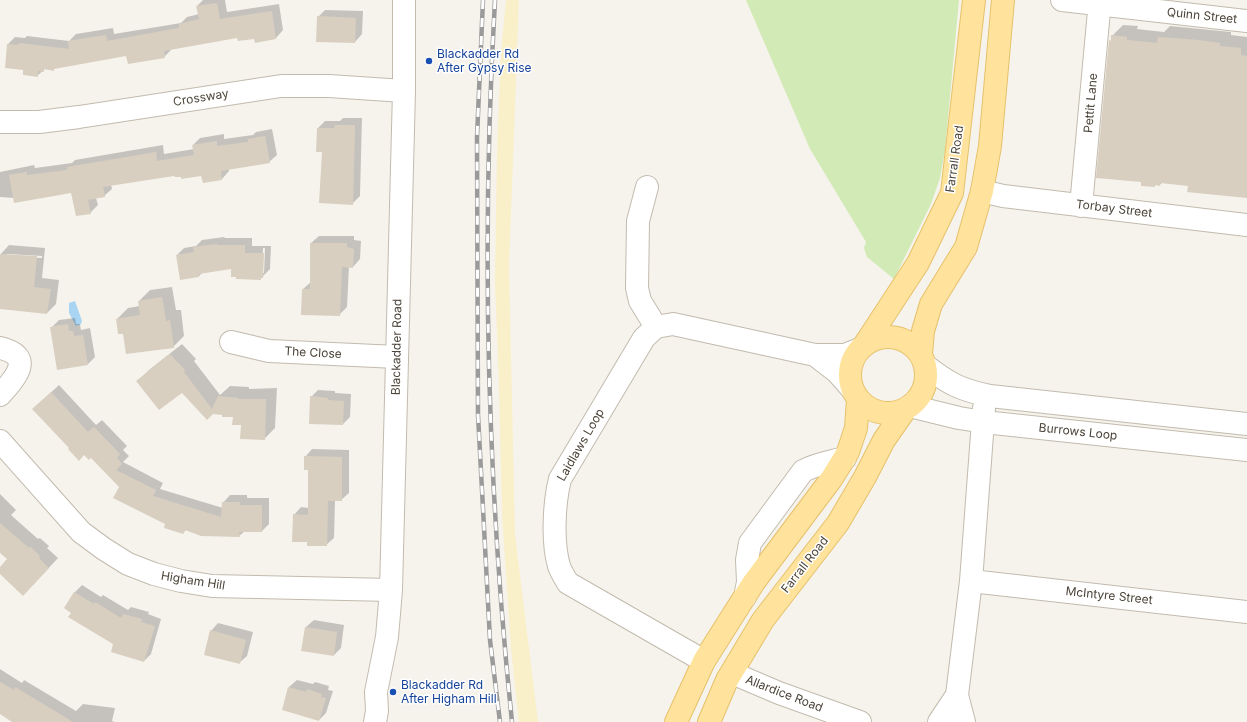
<!DOCTYPE html>
<style>
body{margin:0}
canvas{display:block;background:#f6f3ec}
</style>
<canvas width="1247" height="722"></canvas>
<script>
const ctx = document.querySelector('canvas').getContext('2d');
ctx.lineJoin = 'round';
function fill(path, color) {
  ctx.fillStyle = color;
  ctx.fill(path, 'evenodd');
}
function trace(path, color, width, dash) {
  ctx.strokeStyle = color;
  ctx.lineWidth = width;
  ctx.lineCap = dash ? 'butt' : 'round';
  ctx.setLineDash(dash || []);
  ctx.stroke(path);
}
function label(font, color, halo, rows, align = 'center') {
  ctx.font = font + ' Inter,sans-serif';
  ctx.lineWidth = 3;
  ctx.setLineDash([]);
  ctx.textBaseline = 'middle';
  ctx.strokeStyle = halo;
  ctx.fillStyle = color;
  for (const [text, x, y, turn = 0] of rows) {
    ctx.save();
    ctx.translate(x, y);
    ctx.rotate((+turn || 0) * Math.PI / 180);
    ctx.textAlign = isNaN(turn) ? turn : align;
    if (halo) ctx.strokeText(text, 0, 0);
    ctx.fillText(text, 0, 0);
    ctx.restore();
  }
}
const green = new Path2D(`
 M746,0H959L945,150L940,178L931,204L894,279L867,257L864,248L866,242L810,149Z`);
const sand = new Path2D(`
 M506,0H519L509,266L515,534L538,722H519L511,649L502,514L499,388L495,282L497,149L501,52Z`);
const water = new Path2D(`
 M75,301L82,321L81,324L76,326L69,313V303Z`);
const shadow = new Path2D(`
 M203,0H225L227,12L279,4L283,30L276,38L256,42L255,38L238,36L172,49L164,57L127,55L46,68L37,76L24,69L8,44L15,37L25,38L27,36L69,41L76,34L113,28L114,34L181,23L187,17L199,14L197,6Z
 M325,10L363,11L362,34L355,42L318,17Z
 M1123,25L1138,26L1137,29L1164,32L1170,26L1231,32V35L1247,37V197L1189,185L1162,182L1160,185L1156,184L1155,186L1110,41L1112,39V36Z
 M343,118H362L360,196L352,204L323,151L318,128L325,121H340Z
 M272,129L277,155L269,162L229,169V171L222,179L204,182L202,175L175,174L111,184L112,189L104,196L96,198L98,205L90,213L72,191L14,198L0,197V172L34,165L35,168L72,163L75,160L163,145L164,154L194,149L193,145L200,138L224,134V139L253,135L256,132Z
 M319,236H354V240L361,241L360,259L353,267L349,266L347,307L340,314L303,289L311,282V243Z
 M224,237L225,238H252V246H271L270,269L260,279L232,267L202,273L199,276L177,255L184,248L196,246L202,240ZM263,248H265L264,273H262Z
 M9,245L45,248L42,278L59,280L56,304L47,313L0,308V255ZM7,254L42,256V258L7,256Z
 M172,287L176,310H181L184,336L173,347L124,333L117,319L128,308L140,306L139,301L150,290Z
 M75,318L76,324H80L81,330L90,328L95,357L88,364L52,327L59,320Z
 M182,344L196,359L194,361L220,395L230,386L249,387V389L277,388L275,428L264,439L242,424L234,416L213,413L182,391L138,381L149,370Z
 M59,385L96,425L102,420L127,446L123,450L129,456L123,462L163,483L160,489L223,508V503L230,495H247V498H269V524L262,531H245L239,536L186,530L183,533L166,523L120,487L91,457L71,448L33,409Z
 M318,390L335,391V393L351,394L350,417L343,424L311,397Z
 M312,449L349,450V493L341,500H335L334,538L326,545L308,541L294,515L301,507L309,508V469L305,457Z
 M0,494L16,510L11,515L38,539L40,538L49,546L47,548L58,558L33,585L0,573V568L8,559L0,552Z
 M82,585L101,597L103,595L128,610L131,607L149,612L148,614L161,619L151,654L144,661L114,644L65,608L75,592Z
 M314,620L344,625L341,648L334,655L302,650L306,627Z
 M218,623L253,632L247,656L239,663L211,631Z
 M0,669L22,683L24,680L76,711L83,704L115,708L112,721L115,722H19L0,708Z
 M297,680L313,684L315,682L329,686L328,690L333,691L326,713L319,720L289,687Z`);
const building = new Path2D(`
 M217,3L220,19L272,11L276,39L255,43L254,39L238,41L237,38L164,51L165,58L128,64L126,56L54,69V71L44,69V72L38,71V77L23,75V70L5,68L7,44L18,45L19,43L69,49L68,41L106,35L107,41L179,28V24L199,19L196,6Z
 M317,16L356,18L355,43L316,42Z
 M1111,35L1127,37V40L1157,43L1158,37L1198,40L1220,43V46L1241,48V55L1247,56V198L1187,192L1188,186L1160,183V186L1155,185V187L1141,186V182L1096,178L1109,40L1111,41Z
 M335,125H355L353,205L319,203L322,152H316L317,128H334Z
 M265,136L270,163L221,171L222,180L203,183L201,176L181,179V177H175L174,176L103,187L105,197L88,200L91,214L76,216L71,193L14,203L9,175L27,172V175L67,170V167L156,152L157,161L194,155L192,145L217,141V146L248,142V139Z
 M310,243H347V247L354,249L353,268L342,267L340,316L301,315L302,289H310Z
 M217,244L218,245H245V253H264L263,278H261V280L236,279V277H231V269L199,274V277L180,280L176,255L194,252L193,247Z
 M0,254L37,256L34,287L51,289L47,314L0,309Z
 M162,297L166,321L170,320L174,348L126,354L123,334H118L116,319L140,315L138,301Z
 M68,324L69,331H73L74,336L83,335L88,365L57,370L50,327Z
 M170,354L185,370L184,372L212,409L218,396L238,398V399H266L265,440L240,439L241,425H232L233,417H222V415L213,414L207,420L182,393L159,410L136,381Z
 M51,392L88,432L94,427L120,454L117,458L122,464L116,470L156,490L153,496L221,517L222,502H240V505H262V532H239L240,537L201,536L185,530L183,534L164,528L165,524L113,498L119,487L91,458L89,460L84,455L79,461L68,449L69,448L32,409Z
 M310,396L328,398V400L344,401L343,425L309,424Z
 M304,456L342,457V501H328L327,546H307V542H292L293,514L308,515V470H304Z
 M0,523L29,548L30,546L40,556L39,558L49,568L23,596L0,574V567L7,559L0,553Z
 M74,592L94,604L95,602L121,618L123,614L142,619L141,622L155,626L144,662L111,652L113,644L68,617L71,613L64,608Z
 M305,627L337,632L334,656L301,651Z
 M210,630L246,640L240,664L204,655Z
 M0,682L14,690L15,687L73,722H12L0,714Z
 M288,687L306,692L307,689L322,694L321,697L326,698L319,721L282,710Z`);
const minor = new Path2D(`
 M1062,0L1247,21
 M0,122H39L79,117L281,86H329L404,91
 M647,187L638,221L637,288L640,301L656,327
 M982,191L1003,196L1247,225
 M1081,206L1100,0
 M231,342L269,351L397,357
 M0,348C35,356 16,378 0,395
 M815,355L837,372L852,389
 M926,366C949,384 961,390 990,396L1247,424
 M910,406L959,418L984,422L1247,450
 M0,441L81,532L104,549L128,564L154,574L181,581L212,586L391,590
 M971,581L1247,612
 M745,597L748,582L747,560L750,543L803,471C816,464 830,462 845,458
 M704,661L568,583C565,578 561,572 559,566C552,542 554,503 560,479L644,338L656,327L673,324L815,355H845L860,349
 M732,673L779,693L860,722
 M375,722L377,711L376,692L387,637L391,590L404,91V0
 M939,722L957,695
 M964,722L957,695L971,581L984,408`);
const major = new Path2D(`
 M850 375a38 38 0 1 1 76 0a38 38 0 1 1-76 0Z
 M865,344L918,263L952,193L974,0
 M921,354L923,331L931,304L966,247L982,191L990,146L1003,0
 M676,722L704,661L754,582L832,478L848,452L856,428L858,399
 M709,722L727,680L763,620L838,523L865,477L884,440L905,410`);
const rail = new Path2D(`
 M483,0L477,137L478,415L490,640L500,722
 M495,0C481,241 487,482 512,722`);
const markers = [
 [429,61,4,"#1a4fb4"],
 [393,692,4,"#1a4fb4"]
];
const streetNames = [
 ["Quinn Street",1202,16,6],
 ["Crossway",201,98,-9],
 ["Pettit Lane",1091,103,-85],
 ["Farrall Road",955,159,-82],
 ["Torbay Street",1114,209,7],
 ["Blackadder Road",397,347,-89],
 ["The Close",313,353,3],
 ["Burrows Loop",1078,432,6],
 ["Laidlaws Loop",581,445,-60],
 ["Farrall Road",805,565,-52],
 ["Higham Hill",193,581,9],
 ["McIntyre Street",1109,596,6],
 ["Allardice Road",784,694,21]
];
const transitNames = [
 ["Blackadder Rd",437,54],
 ["After Gypsy Rise",437,68],
 ["Blackadder Rd",401,685],
 ["After Higham Hill",401,699]
];
fill(green, '#d2eab5');
fill(sand, '#f9efc9');
fill(water, '#a9d4f2');
fill(shadow, '#0003');
fill(building, '#d8cfc1');
trace(minor, '#c2bbae', 24);
trace(major, '#e6c16a', 24);
trace(minor, '#fff', 22);
trace(major, '#ffe39c', 22);
trace(rail, '#9a9a9a', 4.5);
trace(rail, '#fff', 3, [9]);
for (const [x, y, r, color] of markers) {
  const dot = new Path2D();
  dot.arc(x, y, r, 0, 2 * Math.PI);
  ctx.fillStyle = color;
  ctx.fill(dot);
  trace(dot, '#fff', 1.5);
}
label('12px', '#4b4439', '#fff', streetNames);
label('12px', '#164399', '#fff', transitNames, 'left');
</script>
